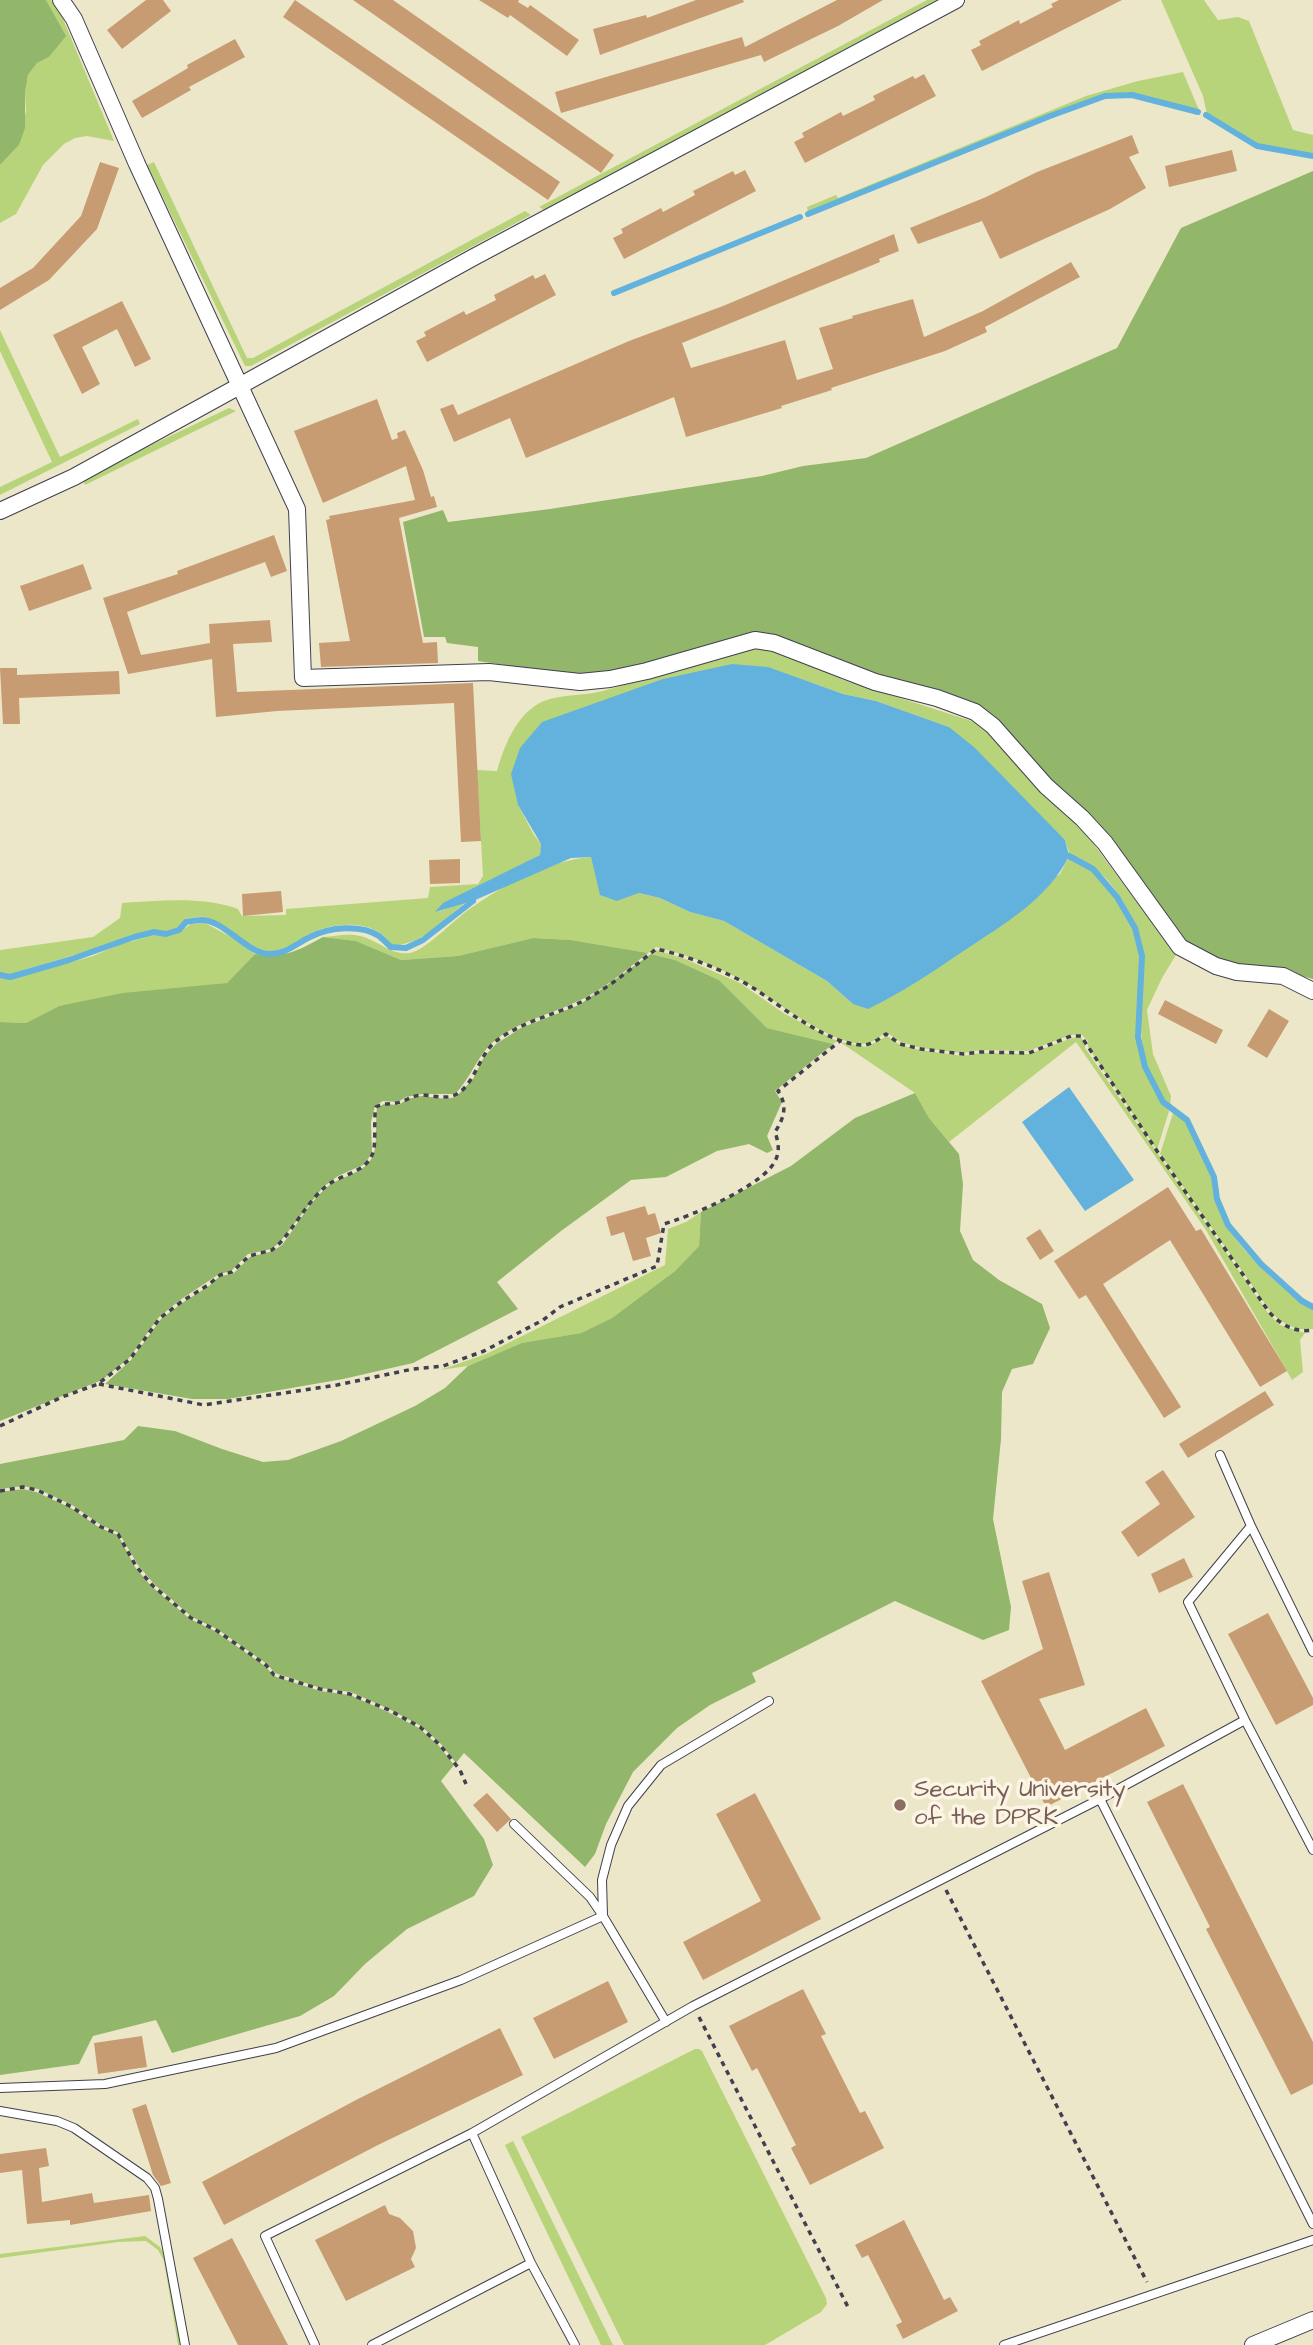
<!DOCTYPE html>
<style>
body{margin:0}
canvas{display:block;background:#ede7c9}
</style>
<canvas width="1313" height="2345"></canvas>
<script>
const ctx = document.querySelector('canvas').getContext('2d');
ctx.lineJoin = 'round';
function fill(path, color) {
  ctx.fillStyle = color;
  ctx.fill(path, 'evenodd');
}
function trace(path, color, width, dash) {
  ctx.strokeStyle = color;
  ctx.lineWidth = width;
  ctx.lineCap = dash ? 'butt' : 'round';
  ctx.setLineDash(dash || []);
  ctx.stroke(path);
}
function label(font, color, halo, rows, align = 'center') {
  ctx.font = font + ' "Architects Daughter",sans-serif';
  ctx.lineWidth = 7;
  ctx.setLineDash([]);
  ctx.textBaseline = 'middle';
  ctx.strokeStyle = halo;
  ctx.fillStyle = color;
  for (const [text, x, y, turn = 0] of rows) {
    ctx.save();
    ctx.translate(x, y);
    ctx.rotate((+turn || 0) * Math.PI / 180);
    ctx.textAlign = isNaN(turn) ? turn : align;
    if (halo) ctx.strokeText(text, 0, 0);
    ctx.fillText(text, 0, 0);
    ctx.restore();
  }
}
const green = new Path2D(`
 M46,0H51L61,14L114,141L87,136L75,138L64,144L43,165L16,214L0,223V165L19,145L26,111L25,93L28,75L37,63L49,57L65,36Z
 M927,0H940L544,210L539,207Z
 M1161,0H1204L1218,20L1238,17L1249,21L1293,130L1313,135V155L1257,145L1207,114L1203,96Z
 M1183,72L1199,110L1132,93L1105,95L808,213L807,207L836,195L838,198L1086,96L1138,81Z
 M154,162L247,358H253L525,211L531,215L251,366H245L147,165Z
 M0,330L60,457L138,419L140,424L0,495V487L52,462L0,351Z
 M229,408L236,411L85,485L82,478Z
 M753,646L781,651L844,680L981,724L1081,827L1176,955L1162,978L1147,1010L1153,1054L1171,1096L1170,1106C1163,1100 1159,1092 1155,1084C1133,1043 1144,1002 1143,958C1143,929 1116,883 1093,867C1086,861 1077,858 1069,853L1065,840L949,727L876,701L843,694L809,682L518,805L534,835L541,844L540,855L436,912L465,903C443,920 421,946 392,945C388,941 385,936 380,933C361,920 327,924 307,935C295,942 283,952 268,951C245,948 228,924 206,917C200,916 191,918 185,919L177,928L166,932L154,929L134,934L91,950L10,974L0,973V950L93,937L120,918L122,903C159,901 202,896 238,909L242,916L286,915V909L428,898L430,887L478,884L483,876L477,770L497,771C504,746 517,712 544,701C562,694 584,696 603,691C653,677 703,662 753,646Z
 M591,857L599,881L617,901L639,893L660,898L690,912L724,921L827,981L853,1004L1060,874L1068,858C1076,862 1086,865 1092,870C1114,888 1139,930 1140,958C1142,1005 1129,1040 1152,1084C1157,1095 1161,1103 1169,1111L1157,1150L1088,1047V1041L1081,1034L1071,1035L1028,1051L981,1050L962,1053L921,1048L901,1042L886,1032C879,1037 871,1044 863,1044C829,1044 774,999 745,982C719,967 685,954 656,947L648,953L571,940L533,938L458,956L401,960L356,941L323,937C335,936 349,933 360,936C378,940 391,956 410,953C427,950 457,916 474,906C507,883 551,860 591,857Z
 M205,923L231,937L255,954L227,983L59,1006L26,1023L0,1022V977L11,979L93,956L121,944L155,935L167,936L180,932L191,924Z
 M656,950L685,959L740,983L785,1014L837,1041L833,1044L767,1028L719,980L675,960L651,954Z
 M887,1036L900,1045L920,1050L963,1056L981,1053L1029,1054L1072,1038L1080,1037L1085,1042V1048L1268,1313L1280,1325L1305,1333L1300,1340L1303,1372L1292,1380L1206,1230L1076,1042L949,1142L929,1118L915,1093L840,1042L867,1047Z
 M1173,1113C1177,1115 1183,1118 1187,1121C1194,1129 1211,1169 1213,1180C1216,1193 1216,1205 1222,1217C1236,1247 1284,1293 1313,1309V1329C1295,1331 1282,1324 1270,1311L1160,1154Z
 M701,1212L699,1246L675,1271L612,1318L581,1333L523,1343L468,1366L440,1370L486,1354L665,1265L668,1229L686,1222Z
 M695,2049H699L702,2051L826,2298L827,2304L821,2312L765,2345H624L521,2137Z
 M513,2141L613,2345H601L505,2145Z
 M145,2236L160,2247L167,2259L183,2345H178L164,2261L158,2250L146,2241L118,2242L0,2258V2254Z`);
const forest = new Path2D(`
 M0,0H46L66,36L49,57L37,63L28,75L25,93V128L19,145L0,165Z
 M1313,171V979C1286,971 1258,971 1231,964C1214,960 1196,949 1182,938L998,726L901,685L772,638L614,673L583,677L478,661V647L447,643L445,637H424L403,522L443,510L448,522L550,509L762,476L803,466L866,458L1117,348L1181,228Z
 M323,937L356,941L401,960L458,956L533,938L571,940L648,953C626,970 602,991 576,1002C549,1015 516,1022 493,1042C477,1056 471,1078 455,1094H422L406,1097L398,1102L383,1101L375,1106L371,1122L372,1152L365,1164L338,1176L323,1187L279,1243L271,1249L248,1254L231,1271L219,1274L180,1300L159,1317L129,1358L102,1380L0,1421V1022L26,1023L59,1006L123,993L227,983L255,954C285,958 298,951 323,937Z
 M651,954L675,960L719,980L767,1028L833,1044L775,1091L782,1102L767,1136L773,1150L767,1153L749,1144L717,1151L666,1177L631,1180L561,1231L497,1282L518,1309L413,1363L343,1379L228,1399H192L105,1384L131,1360L161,1319L182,1303L209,1286L220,1276L233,1274L250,1257L273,1251L282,1245C296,1227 308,1204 325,1189C340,1175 364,1175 373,1156C378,1145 375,1121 377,1108L384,1104L399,1105L407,1099L422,1096L446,1099L456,1097L473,1079L484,1057L496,1044L521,1028L579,1005Z
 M915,1093L929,1118L959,1154L963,1184L960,1231L973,1260L999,1280L1042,1304L1050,1328L1033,1364L1012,1369L1002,1392L1001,1439L993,1519L1011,1607L1009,1630L983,1640L895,1601L752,1673L756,1682L710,1705L677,1728L633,1772L606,1824L595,1854L585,1867L464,1753L456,1763L441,1744L421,1726L389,1709L351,1692L321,1688L275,1673L267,1664L217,1629L192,1617L154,1584L138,1565L119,1533L101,1525L72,1505L38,1489L23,1486L0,1489V1464L124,1440L138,1426L175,1431L222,1449L263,1462L288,1460L341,1441L415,1406L445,1388L468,1366L522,1343L581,1333L612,1318L675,1271L699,1246L701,1212L791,1166L855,1118Z
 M23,1489L36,1492L71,1508L100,1528L118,1535L135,1567L151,1586L190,1619L215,1631L265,1666L274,1676L320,1691L350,1695L388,1712L419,1728L439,1746L454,1765L441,1781L484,1839L493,1865L474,1896L407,1929L365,1964L334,1996L300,2016L172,2053L156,2020L93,2036L79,2064L0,2075V1492Z`);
const water = new Path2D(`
 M732,664L768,667L843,694L876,701L949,727L975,748L1065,840L1069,856C1048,899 1004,924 965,950C934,971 903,992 868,1009L853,1004L827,981L724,921L690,912L660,898L639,893L617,901L600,895L591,857L571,858L473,901L435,912L443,903L540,855L541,844L518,805L511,774L520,748L542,722L663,679Z
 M1069,1087L1134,1180L1085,1211L1022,1122Z`);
const stream = new Path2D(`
 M1206,115L1257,146L1313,156
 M808,214L1050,116L1105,96L1132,95L1198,112
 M614,293L800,217
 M1069,856L1093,869L1117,897L1135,928L1142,956L1138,1037L1145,1067L1163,1102L1187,1120L1214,1177L1217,1199L1228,1225L1261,1264L1302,1301L1313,1307
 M0,975L10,977L69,960L134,937L154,932L166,934L179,930L186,922C191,921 198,920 203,920C225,921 247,954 270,954C286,954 297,943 310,937C329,927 361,924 379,936C383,939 387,944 391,947L406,948L423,940L473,901`);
const building = new Path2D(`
 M146,0H163L171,11L122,49L107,30Z
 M295,0L560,182L548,200L283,17Z
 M353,0H393L614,155L601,173Z
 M479,0H519L518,2L528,8L530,5L579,40L567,56L510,15L508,18Z
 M696,0H743L744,2L600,55L593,29L646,15L647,18Z
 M837,0H883L838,26L764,62L761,55L561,113L555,92L742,37L745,47Z
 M1059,0H1122L982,71L971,50L981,45L979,41L1019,20L1020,24L1053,7L1051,4Z
 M235,39L245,57L189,87L191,90L142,118L132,101L188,68L187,65Z
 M924,74L936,96L805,163L794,142L804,137L802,133L841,112L843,116L875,100L873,96L913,76L915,79Z
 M1132,135L1139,153L1129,157L1146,188L1110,209L1000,259L982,221L918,244L910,228L986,197L1037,172Z
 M1232,150L1237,171L1169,187L1165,166Z
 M100,162L119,168L97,229L49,280L0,310V288L33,268L81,216Z
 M745,170L756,191L624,259L613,238L623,233L621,229L661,208L663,212L695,195L693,191L733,171L735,175Z
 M894,234L899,251L879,259L880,262L682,343L691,368L785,340L797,380L833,369L819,328L853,318L852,316L913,299L924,337L983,311L1071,262L1080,277L985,327L987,332L945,351L831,388L832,390L781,406L782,408L686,437L674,397L526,458L510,418L454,442L440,409L453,404L458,415L629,341L723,306Z
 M545,274L556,295L427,362L416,341L426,336L424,332L464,311L466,315L496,300L494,295L533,275L535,279Z
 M122,301L151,359L135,367L117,329L82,347L100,384L82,394L53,335Z
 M377,399L392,440L398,438L397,433L405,430L423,470L431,497L434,496L437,507L399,518L423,643L437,642L438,663L321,667L319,643L350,641L326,520L330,519L329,516L415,500L406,466L323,503L294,431Z
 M274,535L287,571L271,577L265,562L127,612L141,655L210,643L209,624L270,620L272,642L233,644L237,692L473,683L481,841L461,842L454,703L277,711L216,717L212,659L128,674L103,598L178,574L177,571Z
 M83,564L92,589L29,611L20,586Z
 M0,668H17V675L119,671L120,694L19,698L20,724H3Z
 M460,859V883L430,884L429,860Z
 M281,891L283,912L243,916L242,894Z
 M1165,1000L1223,1030L1216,1044L1158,1014Z
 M1269,1009L1289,1021L1267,1058L1247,1046Z
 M1168,1187L1196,1231L1201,1229L1287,1371L1260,1387L1170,1240L1103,1284L1181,1407L1164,1418L1086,1295L1079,1299L1054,1261Z
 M645,1206L648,1215L655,1213L661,1233L646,1238L651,1256L633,1261L624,1232L611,1236L606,1217Z
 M1040,1229L1054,1251L1040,1260L1026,1238Z
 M1265,1391L1274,1405L1188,1458L1179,1444Z
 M1163,1470L1195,1517L1138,1557L1121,1532L1160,1504L1145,1482Z
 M1184,1558L1193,1577L1159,1593L1151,1574Z
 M1049,1572L1085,1685L1039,1699L1065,1750L1146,1708L1165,1746L1046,1807L981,1681L1043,1649L1022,1581Z
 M1268,1613L1313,1698V1705L1276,1725L1228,1634Z
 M1183,1784L1313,2042V2084L1291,2095L1206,1929L1210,1927L1147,1802Z
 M487,1793L511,1819L497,1832L473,1805Z
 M755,1793L821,1919L703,1980L683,1942L761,1901L716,1814Z
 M608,1981L628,2022L554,2059L533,2018Z
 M803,1989L826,2034L821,2036L860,2113L865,2111L884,2148L810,2185L791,2148L796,2145L757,2068L752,2071L729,2026Z
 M500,2028L523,2075L378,2145L224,2225L202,2182L356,2100Z
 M142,2036L147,2067L98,2074L94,2043Z
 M146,2104L171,2183L161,2186L153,2175L132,2109Z
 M46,2148L49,2166L39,2168L42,2202L92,2193L94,2203L149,2195L151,2211L70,2225V2220L27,2224L22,2170L0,2173V2154Z
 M385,2205L389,2214L400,2218L413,2231L416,2248L411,2259L415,2267L346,2301L315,2240Z
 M904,2220L944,2300L950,2297L958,2311L903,2339L896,2325L902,2322L868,2255L862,2258L855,2245Z
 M232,2238L288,2345H238L193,2258Z`);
const path = new Path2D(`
 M99,1384L204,1405L337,1385L413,1369L443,1366L484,1351L543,1320L560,1307L657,1266L664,1224C691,1216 766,1185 776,1159C780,1150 778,1141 775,1132C784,1118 788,1106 778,1091L840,1041
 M0,1426L62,1397L98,1384L130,1359L160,1318L181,1302L208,1285L220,1275L232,1272L249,1256L272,1250L280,1243C295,1226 307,1203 324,1188C339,1174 364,1174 372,1155C377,1146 373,1120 376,1107C384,1102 393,1105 401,1102C408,1099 413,1096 421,1095C431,1095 442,1099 453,1096C474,1088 478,1056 495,1042C519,1023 550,1016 577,1004C605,991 632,968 656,949C687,955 728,972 755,989C782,1007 829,1045 863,1045C871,1045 879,1039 886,1034L900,1044L921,1049L963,1054L980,1052L1029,1053L1071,1036H1081L1159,1154L1269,1312C1281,1325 1295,1333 1313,1330
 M0,1491L23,1487L37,1490L72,1507L101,1527L118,1534L136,1566L152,1585L191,1618L216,1630L266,1665L274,1675L320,1689L350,1694L389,1710L420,1727L440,1745L460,1770L466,1784
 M946,1890L1147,2282
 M699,2017L848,2307`);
const lane = new Path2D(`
 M1220,1455L1251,1526L1313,1652
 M1251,1526L1188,1602L1245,1720L1313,1850
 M1100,1799L1245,1720
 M666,2022L603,1916L602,1880L611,1845L628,1806L661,1765L769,1701
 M0,2088L105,2084L276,2048L461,1980L603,1916L590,1897L514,1824
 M0,2111L57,2121L74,2128L147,2178L155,2188L158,2199L185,2345
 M472,2133L531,2263L575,2345
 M315,2345L265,2236L472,2133L693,2006L1100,1799L1313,2224
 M372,2345L531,2263
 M1004,2345L1313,2240`);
const street = new Path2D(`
 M61,0L74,19L137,164L297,509L303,678L489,672L580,682L610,679L647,671L755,640L774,643L875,682L937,698L975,712L993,726L1046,786L1082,818L1105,843L1180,947L1216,966L1237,972L1283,976L1313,991
 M0,511L74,477L474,257L956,0
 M1253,2345L1313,2320`);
const markers = [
 [900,1805,7,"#8d6e63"]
];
const educationNames = [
 ["Security University",914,1791],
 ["of the DPRK",914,1819]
];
fill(green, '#b8d47a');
fill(forest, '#92b66a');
fill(water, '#63b2dd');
trace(stream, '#63b2dd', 6);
fill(building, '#c79c72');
trace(lane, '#404050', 10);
trace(street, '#404050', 18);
trace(path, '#404050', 3.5, [5, 5]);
trace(lane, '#fff', 8);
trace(street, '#fff', 16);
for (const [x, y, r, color] of markers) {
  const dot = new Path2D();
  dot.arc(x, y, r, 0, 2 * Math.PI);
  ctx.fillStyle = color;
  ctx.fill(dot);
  trace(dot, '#fcf5e5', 2.5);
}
label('24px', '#785e54', '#fcf5e5', educationNames, 'left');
</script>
